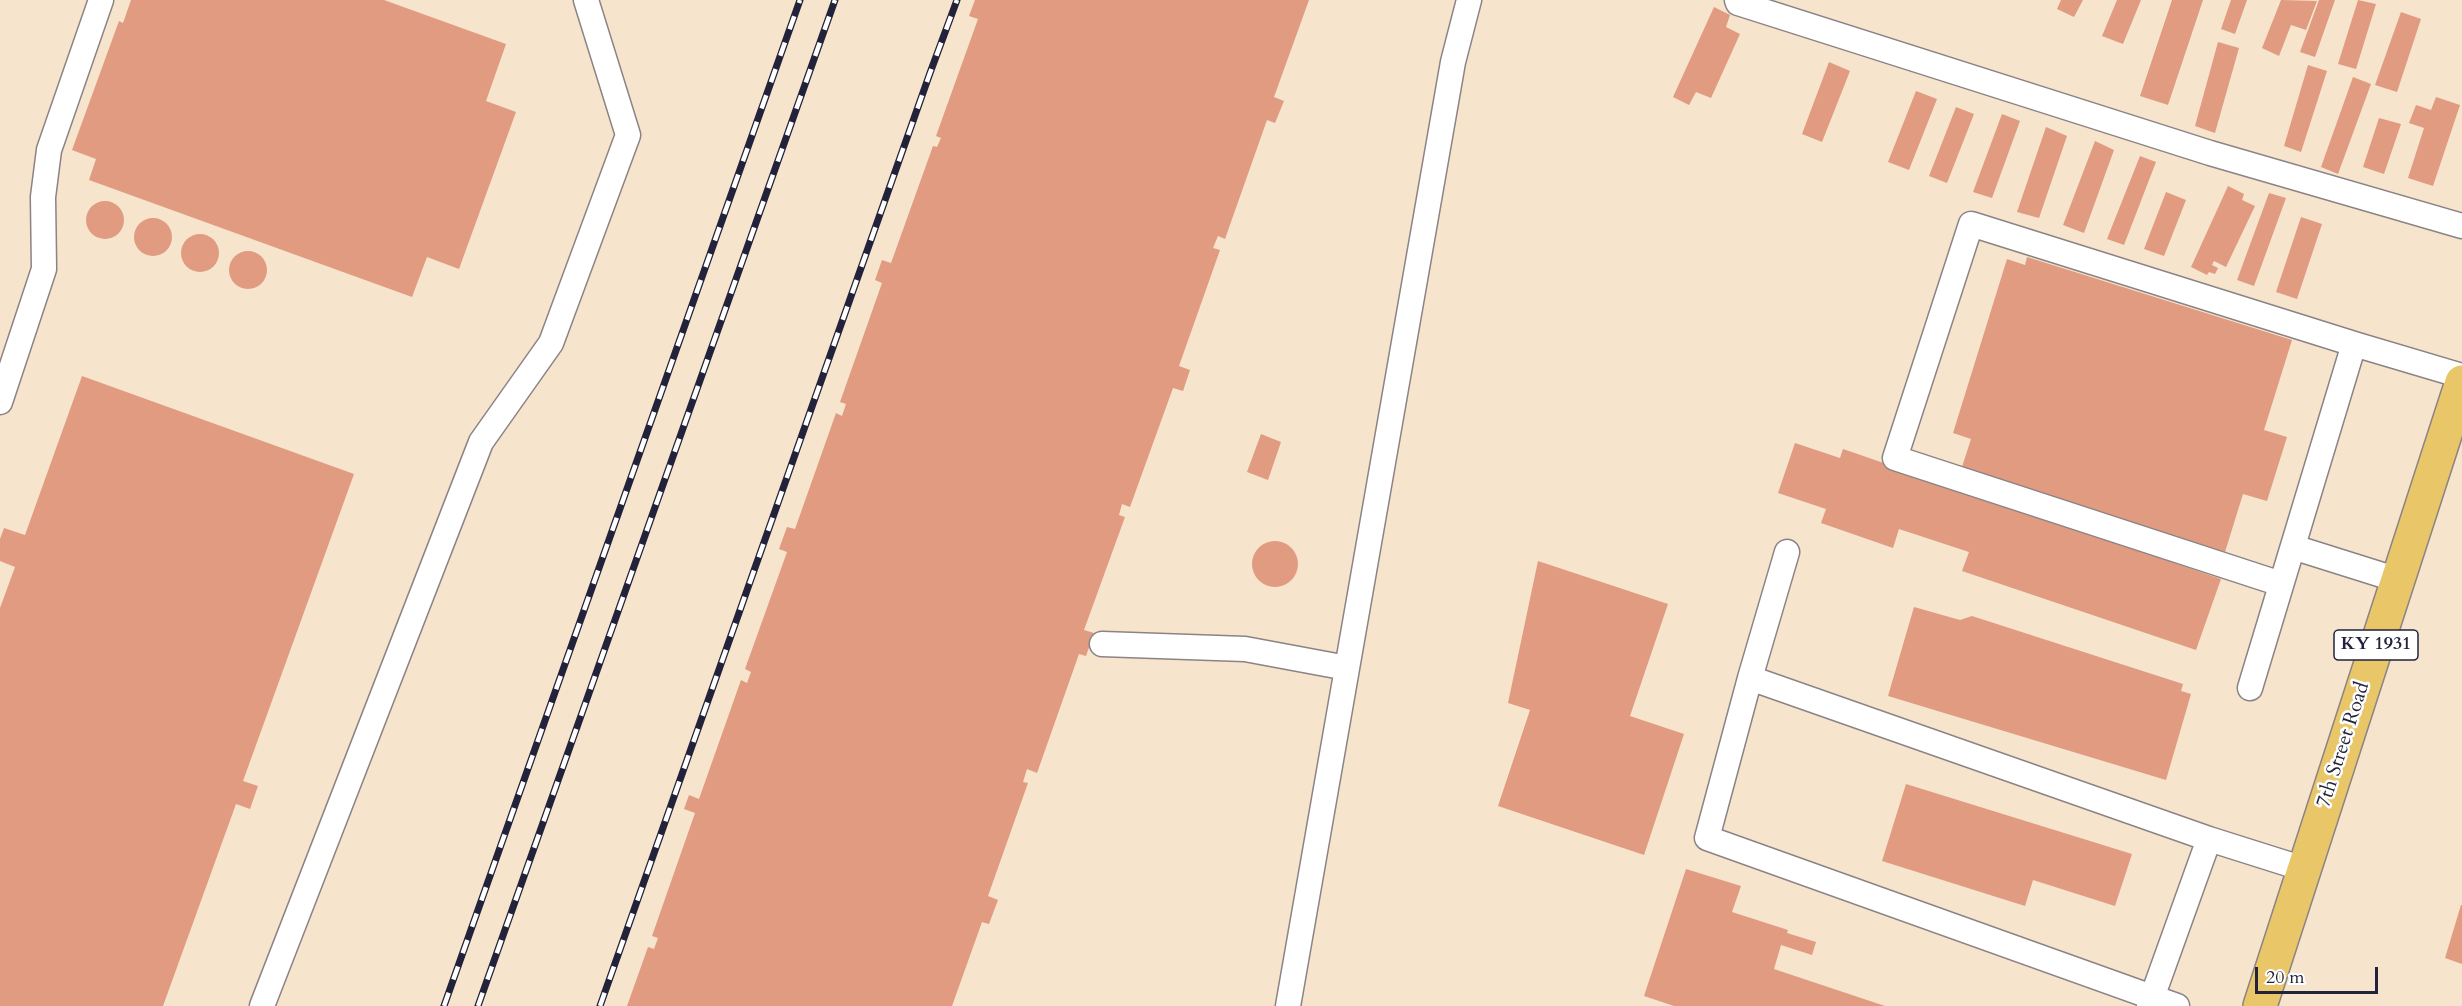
<!DOCTYPE html>
<style>
body{margin:0}
#map{position:relative;width:2462px;height:1006px;overflow:hidden;background:#f6e4cd;font-family:Cardo,serif}
canvas{display:block}
.scale{position:absolute;left:2255px;top:967px;width:123px;height:27px;box-sizing:border-box;border:3px solid #22223b;border-top:0;padding-left:8px;font-size:18px;line-height:21px;white-space:nowrap;color:#22223b;-webkit-text-stroke:4px #fff;paint-order:stroke}
</style>
<div id="map">
<canvas width="2462" height="1006"></canvas>
<div class="scale">20 m</div>
</div>
<script>
const ctx = document.querySelector('canvas').getContext('2d');
ctx.lineJoin = 'round';
function fill(path, color) {
  ctx.fillStyle = color;
  ctx.fill(path, 'evenodd');
}
function trace(path, color, width, dash) {
  ctx.strokeStyle = color;
  ctx.lineWidth = width;
  ctx.lineCap = dash ? 'butt' : 'round';
  ctx.setLineDash(dash || []);
  ctx.stroke(path);
}
function label(font, color, halo, rows, align = 'center') {
  ctx.font = font + ' Cardo,serif';
  ctx.lineWidth = 5;
  ctx.setLineDash([]);
  ctx.textBaseline = 'middle';
  ctx.strokeStyle = halo;
  ctx.fillStyle = color;
  for (const [text, x, y, turn = 0] of rows) {
    ctx.save();
    ctx.translate(x, y);
    ctx.rotate((+turn || 0) * Math.PI / 180);
    ctx.textAlign = isNaN(turn) ? turn : align;
    if (halo) ctx.strokeText(text, 0, 0);
    ctx.fillText(text, 0, 0);
    ctx.restore();
  }
}
const building = new Path2D(`
 M131,0H384L506,44L486,101L516,112L459,269L427,257L412,297L89,180L96,159L72,150L119,21L123,23Z
 M975,0H1309L1274,97L1284,101L1275,123L1267,120L1225,239L1218,236L1213,248L1220,250L1179,366L1190,370L1183,391L1173,388L1130,507L1122,504L1119,515L1125,517L1084,630L1094,633L1086,656L1079,654L1037,773L1027,769L1023,782L1028,783L988,896L998,900L989,924L982,922L952,1006H627L648,947L654,949L658,938L652,936L695,813L684,809L689,795L699,799L741,680L747,683L751,672L745,669L787,552L779,549L787,527L795,529L836,413L842,416L846,404L840,402L882,283L875,280L882,260L891,263L933,146L937,147L941,138L936,136L978,19L969,16Z
 M2061,0H2083L2074,17L2057,9Z
 M2117,0H2141L2123,44L2102,36Z
 M2172,0H2203L2168,105L2140,96Z
 M2231,0H2247L2235,34L2221,29Z
 M2281,0L2317,1L2306,30L2291,25L2279,56L2262,48Z
 M2319,0H2335L2315,57L2300,52Z
 M2358,0L2376,4L2356,69L2338,64Z
 M1714,7L1730,15L1726,27L1740,34L1711,98L1696,92L1689,105L1673,97Z
 M2401,12L2421,19L2397,92L2375,85Z
 M2218,42L2239,48L2215,133L2195,126Z
 M1829,62L1850,71L1822,142L1802,134Z
 M2308,65L2327,71L2301,152L2284,146Z
 M2353,77L2371,84L2338,174L2321,167Z
 M1916,91L1937,99L1909,170L1888,162Z
 M2436,97L2460,105L2433,186L2408,178L2424,128L2409,123L2416,105L2431,110Z
 M1956,107L1974,114L1947,183L1929,176Z
 M2002,114L2020,121L1992,198L1973,192Z
 M2379,118L2401,124L2384,174L2363,167Z
 M2046,127L2067,136L2039,218L2017,212Z
 M2095,141L2114,150L2084,233L2063,225Z
 M2140,156L2156,162L2124,245L2107,239Z
 M2228,186L2244,194L2242,200L2255,206L2226,267L2214,261L2212,265L2218,268L2215,274L2209,272L2207,275L2191,267Z
 M2166,192L2186,200L2164,256L2144,249Z
 M2269,193L2286,198L2254,286L2237,280Z
 M86 220a19 19 0 1 1 38 0a19 19 0 1 1-38 0Z
 M2301,217L2322,224L2297,299L2276,292Z
 M134 237a19 19 0 1 1 38 0a19 19 0 1 1-38 0Z
 M181 253a19 19 0 1 1 38 0a19 19 0 1 1-38 0Z
 M229 270a19 19 0 1 1 38 0a19 19 0 1 1-38 0Z
 M2027,257L2292,340L2264,430L2287,437L2267,501L2243,494L2225,552L2191,541L2188,549L1961,470L1971,439L1953,433L2007,259L2025,265Z
 M82,376L354,474L243,781L258,786L250,809L236,804L163,1006H0V608L15,567L0,561V539L4,528L25,535Z
 M1261,434L1281,442L1268,480L1247,472Z
 M1795,443L1840,458L1843,449L2221,579L2196,650L1962,571L1969,552L1899,529L1893,548L1821,523L1826,509L1778,493Z
 M1252 564a23 23 0 1 1 46 0a23 23 0 1 1-46 0Z
 M1538,561L1668,604L1630,716L1684,734L1644,855L1498,806L1530,710L1508,703Z
 M1914,607L1960,620L1972,616L2183,684L2181,691L2191,694L2166,780L1888,696Z
 M1906,784L2132,854L2115,906L2033,880L2025,906L1882,861Z
 M1686,869L1741,886L1732,912L1788,930L1787,933L1816,942L1812,955L1781,945L1774,969L1885,1006H1674L1644,996Z
 M2461,905H2462V964L2445,958Z`);
const lane = new Path2D(`
 M1737,0L1738,3L2210,153L2462,226
 M0,402L44,269L43,197L49,150L101,0
 M2293,547L2398,580
 M2281,584L1895,458L1971,224L2354,344
 M1102,644L1245,649L1347,668
 M1750,678L1787,552
 M2250,688L2354,344L2462,376
 M262,1006L481,442L551,343L628,135L586,0
 M1288,1006L1453,62L1469,0
 M2149,1006L2209,839
 M2177,1006L1707,838L1750,678L2209,839L2304,869`);
const primary = new Path2D(`
 M2260,1006L2462,382`);
const rail = new Path2D(`
 M444,1006L800,0
 M478,1006L835,0
 M600,1006L930,73L957,0`);
const shields = [
 [2376,645,84]
];
const shieldNames = [
 ["KY 1931",2376,645]
];
const streetNames = [
 ["7th Street Road",2344,745,-72]
];
fill(building, '#e09b81');
trace(lane, '#8c8384', 27);
trace(primary, '#8c8384', 36);
trace(lane, '#fff', 24);
trace(primary, '#e9c769', 33);
trace(rail, '#22223b', 7);
trace(rail, '#fff', 4.5, [14]);
for (const [x, y, w] of shields) {
  const box = new Path2D();
  box.roundRect(x - w / 2, y - 15, w, 30, 4.5);
  ctx.fillStyle = '#fff';
  ctx.fill(box);
  trace(box, '#22223b', 1.5);
}
label('bold 18px', '#22223b', null, shieldNames);
label('20px', '#22223b', '#fff', streetNames);
</script>
